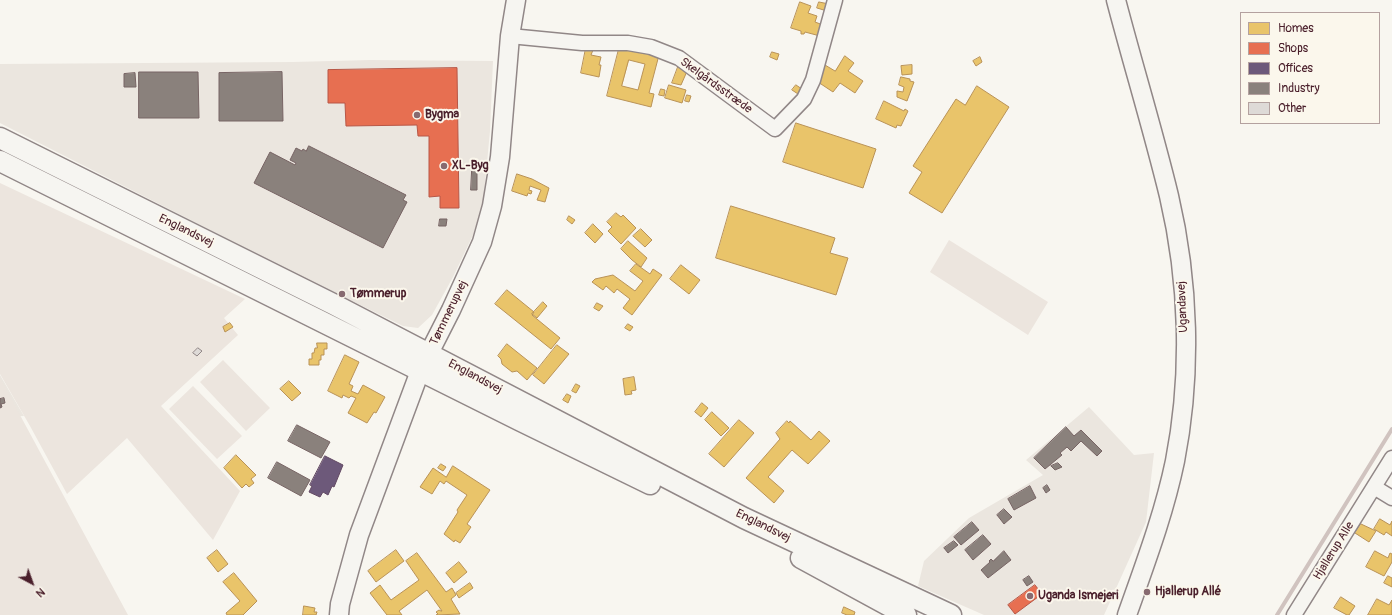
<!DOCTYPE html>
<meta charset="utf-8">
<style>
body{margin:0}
#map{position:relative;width:1392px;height:615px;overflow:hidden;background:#f8f6f0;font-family:Pangolin,sans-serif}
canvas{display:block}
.legend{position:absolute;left:1240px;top:12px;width:140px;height:112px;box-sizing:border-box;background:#fbf7ec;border:1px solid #b4a19f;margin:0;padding:5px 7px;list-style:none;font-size:12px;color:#4a1f2b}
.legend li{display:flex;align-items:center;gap:8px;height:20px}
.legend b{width:20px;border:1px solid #b4a19f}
.north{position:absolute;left:12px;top:563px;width:40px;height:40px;-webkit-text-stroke:3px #fbf7ec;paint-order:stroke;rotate:139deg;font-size:11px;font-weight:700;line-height:16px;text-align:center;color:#4a1f2b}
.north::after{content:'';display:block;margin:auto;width:14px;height:18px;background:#4a1f2b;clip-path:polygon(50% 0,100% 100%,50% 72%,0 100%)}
</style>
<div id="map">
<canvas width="1392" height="615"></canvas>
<ul class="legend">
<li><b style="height:11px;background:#e9c46a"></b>Homes</li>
<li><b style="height:11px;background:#e76f51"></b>Shops</li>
<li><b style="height:11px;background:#6d597a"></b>Offices</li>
<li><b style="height:11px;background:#8a817c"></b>Industry</li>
<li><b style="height:11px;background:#dedad7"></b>Other</li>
</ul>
<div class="north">N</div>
</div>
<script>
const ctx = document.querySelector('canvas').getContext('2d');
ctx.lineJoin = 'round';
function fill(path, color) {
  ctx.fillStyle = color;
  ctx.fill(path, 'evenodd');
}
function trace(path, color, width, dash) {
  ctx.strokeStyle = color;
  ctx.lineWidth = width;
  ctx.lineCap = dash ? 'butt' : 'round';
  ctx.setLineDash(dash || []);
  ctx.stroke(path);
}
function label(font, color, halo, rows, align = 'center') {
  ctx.font = font + ' Pangolin,sans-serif';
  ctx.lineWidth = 4;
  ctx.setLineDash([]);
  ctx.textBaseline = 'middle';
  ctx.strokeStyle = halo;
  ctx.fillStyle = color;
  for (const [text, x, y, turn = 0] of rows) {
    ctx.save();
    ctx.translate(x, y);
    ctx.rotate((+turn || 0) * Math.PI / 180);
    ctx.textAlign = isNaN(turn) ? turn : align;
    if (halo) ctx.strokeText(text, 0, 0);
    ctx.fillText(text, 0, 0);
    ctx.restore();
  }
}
const built = new Path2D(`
 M370,60L493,61L490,131L483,205L473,235L453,277L432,315L418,328L403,326L277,264L0,123V64L293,62Z
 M0,375L24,416L0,417Z
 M1089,407L1134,455L1154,453L1146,522L1104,615H984L918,586L924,561L969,518L1043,475L1026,460Z`);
const green = new Path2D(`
 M0,183L245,299L224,318L238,335L161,406L240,491L213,540L127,438L67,494L30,426L0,374Z
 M949,240L1048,302L1028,335L930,272Z
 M223,360L270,408L246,431L200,382Z
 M0,378L128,615H0Z
 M193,386L242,436L217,459L169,409Z`);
const homes = new Path2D(`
 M800,2L811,6L808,13L817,16L815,22L823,25L820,36L805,32L804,34H801V31L791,28Z
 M819,2L829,4L827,11L817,8Z
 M620,45L659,55L649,93L654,94L651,107L607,96ZM629,60L645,64L638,90L622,86Z
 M586,48L593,50L591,55L601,57L599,65H601L599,77L581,73Z
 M772,52L779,54L777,60L770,57Z
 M845,56L854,63L848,71L863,81L855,93L840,83L833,92L818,82L825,65L835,71Z
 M980,57L982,62L976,66L973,61Z
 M912,65V74L902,75L901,66Z
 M678,67L688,69L681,85L672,83Z
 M901,77L910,79V81L914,82L907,101L897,97V91L903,92L904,87L899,85Z
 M669,85L686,90L682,103L665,98Z
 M796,85L802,89L798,94L792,90Z
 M977,86L1009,107L942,213L909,193L922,172L913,166L956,99L965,105Z
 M661,89L665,90L664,96L659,95Z
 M687,95L691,96L689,102L685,101Z
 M884,101L904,111L905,109L908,111L901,126L897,125L896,128L876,119Z
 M796,123L876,149L863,188L783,162Z
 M517,174L532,179L549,188L545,202L537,200L541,190L530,186L529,190L532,191L531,194L528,193L527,196L512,191Z
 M731,206L835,238L830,253L848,258L836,295L716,258Z
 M616,213L621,217L623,215L636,228L621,244L608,231L612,227L607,222Z
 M569,216L575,220L572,224L567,220Z
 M593,224L603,234L595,243L585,233Z
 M641,229L652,240L645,247L633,236Z
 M628,241L647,258L641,267L632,260L621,249Z
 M636,264L650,274L653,269L662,275L632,315L623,308L630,299L617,289L614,293L606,286L603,290L592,282L595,279L613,275L635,291L643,281L630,271Z
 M681,265L700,280L689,294L670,279Z
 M507,290L534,312L532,315L560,338L551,349L495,304Z
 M543,302L547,306L537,318L532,314Z
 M597,303L603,306L599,311L594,308Z
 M230,323L233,327L225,332L223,327Z
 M628,324L633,327L630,331L625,328Z
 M317,343H327V349H324V355H321V360H319V365H309V359H312V353H314L315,348H317Z
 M507,344L537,368L527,380L517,371L512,372L502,364L501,359L498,356Z
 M557,345L569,354L544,384L533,375Z
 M345,355L359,362L349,384L353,386L351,391L358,394L363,385L385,397L376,413L374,412L367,423L348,413L356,398L351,396L349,398L343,395L342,398L328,391Z
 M634,377L636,390L631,391L632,394L625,395L623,379Z
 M289,381L301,393L292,401L280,389Z
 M576,384L580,386L576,393L572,391Z
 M567,394L571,396L568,403L563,400Z
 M702,403L708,408L701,417L695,412Z
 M712,412L729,428L721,436L705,420Z
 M739,420L754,433L724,467L709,454Z
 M787,421L789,423L790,421L811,440L819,431L830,441L808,464L792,450L768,477L784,491L774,503L746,478L780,439L776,433Z
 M236,455L256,475L251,479L254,483L249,487L246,484L242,488L224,468Z
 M441,464L446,467L443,471L438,468Z
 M453,466L490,490L467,524L471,527L460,543L455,540L454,542L444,534L458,512L457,510L467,495L446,481L444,484L440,481L432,494L420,487L433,468L446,477Z
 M1380,519L1390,525L1392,521V536L1386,532L1384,535L1374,529Z
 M1361,524L1376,531L1369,542L1355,533Z
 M217,550L228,564L218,572L207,558Z
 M396,550L404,561L376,582L368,571Z
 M1375,551L1388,558L1390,553L1392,554V562L1384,576L1366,567Z
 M417,553L446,592L452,588L456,595L451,599L460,614L436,615L438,614L436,612L439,610L441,611H442L427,590L399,611L402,615H387L370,593L380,585L391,600L419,580L406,561Z
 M459,562L467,572L454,583L446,573Z
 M234,573L257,601L243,615H227L226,613L240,601L223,582Z
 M1388,576L1392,578V587L1384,583Z
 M470,583L473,588L459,598L456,593Z
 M1341,597L1355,606L1349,615H1347L1334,608Z
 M1377,599L1389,605L1392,600V615H1368Z
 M304,606L315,608L314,612H317L316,615H303Z
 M844,607L855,612L854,615H847L842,613Z`);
const shops = new Path2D(`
 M457,68L459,208H440V196L429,197V136H418L417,125L346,126L345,103H328V70Z
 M1035,585L1042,594L1015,614L1008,605Z`);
const offices = new Path2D(`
 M325,456L343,465L334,487L332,486L328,495L323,492L320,497L309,492L312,486L310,485Z`);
const industry = new Path2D(`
 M139,72H198L199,118H139Z
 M282,72L283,121H219V73Z
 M135,73L136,87H124V74Z
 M309,146L406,195L403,200L407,202L383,248L254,183L270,152L295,165L296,163L290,160L296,148L302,151L303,149L306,151Z
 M472,171H477V190H471Z
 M440,219H447L446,226H439Z
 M4,398L5,403L1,404L2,407L0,408V399Z
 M297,425L330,442L321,458L288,441Z
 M1066,427L1074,436L1081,430L1102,451L1097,456L1081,441L1071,451L1067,447L1060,453L1062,455L1045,469L1034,458Z
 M277,462L310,480L301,496L268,478Z
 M1058,463L1062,467L1055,470L1051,466Z
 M1047,485L1050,490L1046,493L1043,488Z
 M1030,486L1036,498L1014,510L1008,499Z
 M1004,509L1012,517L1004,524L997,515Z
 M972,522L979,530L961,545L954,537Z
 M983,535L991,544L973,560L965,550Z
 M954,541L958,545L948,553L944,548Z
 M1004,551L1011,560L988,578L981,570L990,562L989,561L991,559L993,561Z
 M1029,576L1033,582L1027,586L1023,580Z`);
const stream = new Path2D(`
 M1277,615L1392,429`);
const building = new Path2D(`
 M198,348L202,351L197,356L193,353Z`);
const minor = new Path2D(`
 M510,36L582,43H628L651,47L679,58L775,129L804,99L813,80L835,0
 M1374,487L1392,498
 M1294,615L1392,458`);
const tertiary = new Path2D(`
 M1116,0C1133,65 1153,130 1169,196C1189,281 1192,374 1175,461C1164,514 1145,564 1127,615
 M339,615L340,604L359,535L420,371L451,310L482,242L492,206L500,157L510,36L516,0`);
const secondary = new Path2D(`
 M0,138L333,304L744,518L951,615
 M0,161L519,420L650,484
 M801,558L906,615`);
const markers = [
 [417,115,4,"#876a70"],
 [444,166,4,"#876a70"],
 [342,294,4,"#876a70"],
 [1147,592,4,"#876a70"],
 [1030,596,4,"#876a70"]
];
const streetNames = [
 ["Skelgårdsstræde",716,86,36],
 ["Englandsvej",186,231,26],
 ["Ugandavej",1183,307,-93],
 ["Tømmerupvej",449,313,-64],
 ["Englandsvej",475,377,28],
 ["Englandsvej",763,526,26],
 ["Hjallerup Alle",1334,551,-58]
];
const poiNames = [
 ["Bygma",425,115],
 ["XL-Byg",452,166],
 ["Tømmerup",350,294],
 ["Hjallerup Allé",1155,592],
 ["Uganda Ismejeri",1038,596]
];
fill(built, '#ebe6df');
fill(green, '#ece5de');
fill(homes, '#e9c46a');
trace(homes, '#b99257', 1);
fill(shops, '#e76f51');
trace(shops, '#b85746', 1);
fill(offices, '#6d597a');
trace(offices, '#624862', 1);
fill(industry, '#8a817c');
trace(industry, '#776464', 1);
trace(stream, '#d0c3bf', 4);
fill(building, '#dedad7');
trace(building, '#918787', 1);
trace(minor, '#918787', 17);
trace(tertiary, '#918787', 21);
trace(secondary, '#918787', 23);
trace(minor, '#f6f5f1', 14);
trace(tertiary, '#f6f5f1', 18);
trace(secondary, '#f6f5f1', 20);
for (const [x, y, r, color] of markers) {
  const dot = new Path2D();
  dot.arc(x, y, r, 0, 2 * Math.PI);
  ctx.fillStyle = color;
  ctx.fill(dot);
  trace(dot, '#fbf7ec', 1.5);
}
label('12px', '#4a1f2b', '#fbf7ec', streetNames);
label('bold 12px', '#4a1f2b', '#fbf7ec', poiNames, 'left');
</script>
